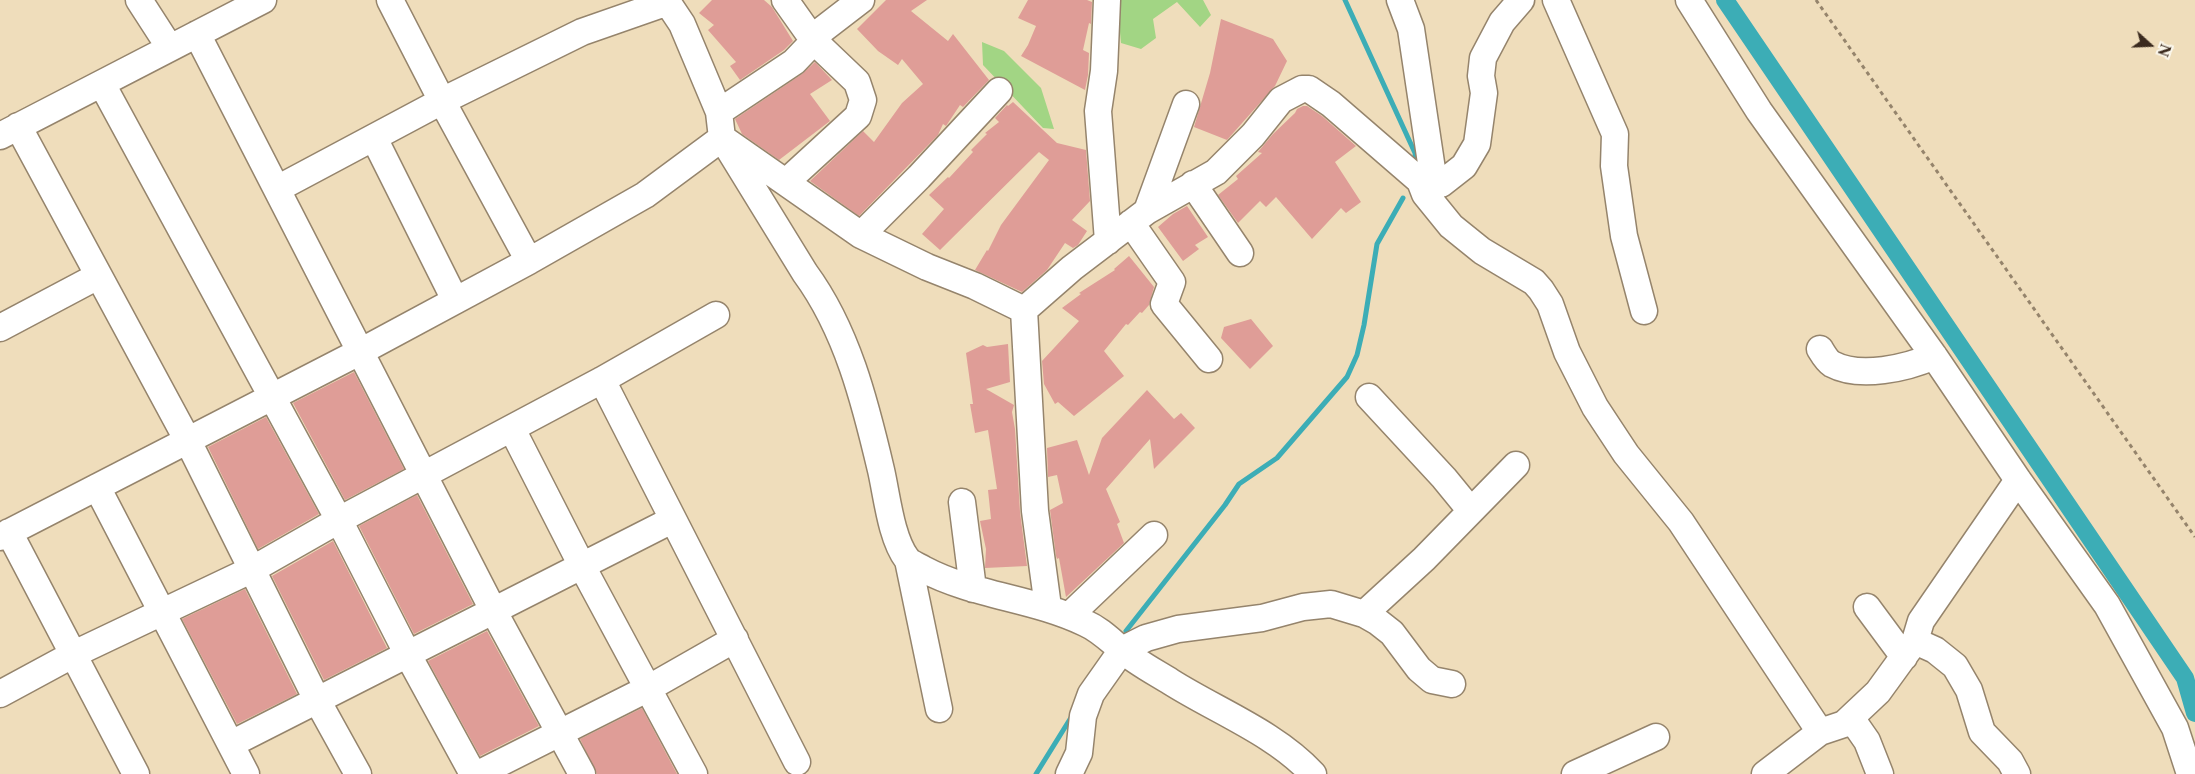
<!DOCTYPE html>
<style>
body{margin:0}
#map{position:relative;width:2195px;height:774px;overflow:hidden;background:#efddbb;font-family:"Libre Caslon Text",serif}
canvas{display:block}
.north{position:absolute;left:2125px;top:20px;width:50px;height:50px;-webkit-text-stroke:4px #fbf7ec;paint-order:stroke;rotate:110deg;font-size:14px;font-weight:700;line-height:20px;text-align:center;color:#3b2a1e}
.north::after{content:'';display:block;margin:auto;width:18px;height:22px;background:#3b2a1e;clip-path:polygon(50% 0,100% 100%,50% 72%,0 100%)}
</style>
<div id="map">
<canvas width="2195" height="774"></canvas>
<div class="north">N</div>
</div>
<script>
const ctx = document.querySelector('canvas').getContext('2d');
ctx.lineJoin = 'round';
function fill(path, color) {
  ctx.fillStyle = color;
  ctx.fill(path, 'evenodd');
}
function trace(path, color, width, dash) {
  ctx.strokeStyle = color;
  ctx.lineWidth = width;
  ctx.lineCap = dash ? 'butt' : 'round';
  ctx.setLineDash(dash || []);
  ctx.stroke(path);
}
const green = new Path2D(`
 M1117,0H1203L1211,15L1200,27L1177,2L1153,19L1156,38L1141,49L1121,43Z
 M982,42L1004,51L1041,88L1054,129L1043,128L983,65Z`);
const stream = new Path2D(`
 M1345,0L1415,153L1416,164
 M1126,631L1225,505L1239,484L1277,458L1347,377L1357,355L1364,325L1377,244L1403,198
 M1036,774L1072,716`);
const canal = new Path2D(`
 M1725,0L2185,678L2195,713`);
const building = new Path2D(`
 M712,0H764L772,7L793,41L784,50L740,80L730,66L736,62L708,30L714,25L699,13Z
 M886,0H927L911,11L948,41L953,34L989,80L963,107L960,105L946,126L943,124L938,135L859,216L810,181L863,131L874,142L902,103L923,84L902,59L898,65L878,51L857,29Z
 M1028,0H1087L1092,2L1091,24L1089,23L1083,50L1089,53L1088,75L1085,90L1021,56L1028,45L1036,26L1018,18Z
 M1221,19L1273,39L1287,61L1275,86L1227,140L1194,127L1210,73Z
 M815,62L832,80L810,94L830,121L779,160L742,134L735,119L802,74Z
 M1013,102L1057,143L1086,150L1090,201L1072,220L1087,231L1078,245L1073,248L1065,243L1047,270L1022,292L975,270L987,250L988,251L1001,225L1049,160L1039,152L940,250L922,234L944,209L929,195L948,177L949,178L973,152L971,150L987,134L985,133L999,122L995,118L1007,105L1008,106Z
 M1303,106H1307L1322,116L1356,146L1335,162L1361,202L1346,213L1341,208L1312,239L1276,197L1266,207L1260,201L1238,223L1218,195L1238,179L1236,176L1262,153L1258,152L1273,134L1295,113L1297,109Z
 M1187,206L1208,237L1195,245L1199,249L1183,261L1158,227L1173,214Z
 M1129,256L1154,287L1149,305L1142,313L1140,312L1128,325L1126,324L1104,351L1124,376L1074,416L1058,402L1055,404L1044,384L1042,361L1079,321L1062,308L1081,294L1079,293L1115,270L1114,269Z
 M1251,319L1273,346L1250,369L1221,338L1224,327Z
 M1008,344L1010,382L986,389L1014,405L1012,412L1015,429L1020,512L1027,566L985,568L986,549L980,521L991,519L988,490L997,489L988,430L975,433L970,404H973L966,353L983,345L987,347Z
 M354,372L404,469L345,500L293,403Z
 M1147,390L1174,419L1181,413L1195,428L1154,469L1150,439L1106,489L1120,522L1117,524L1124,543L1066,597L1059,558L1057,559L1056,556L1050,510L1063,503L1057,475L1048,477L1047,448L1077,440L1089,475L1102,438Z
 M266,417L319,514L258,549L208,447Z
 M417,495L473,604L414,634L359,526Z
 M333,541L387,648L324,680L272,576Z
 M245,589L297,694L237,724L182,619Z
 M487,631L539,726L480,756L428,661Z
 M642,708L677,774H597L580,739Z`);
const path = new Path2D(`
 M1816,0L2195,537`);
const minor = new Path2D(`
 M139,0L170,48
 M390,0L442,101L529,261
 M666,0L682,24L719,112L722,138L805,273C847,330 865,402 881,470C887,496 891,538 907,559C910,563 918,566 923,569C974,596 1033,598 1085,623C1099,629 1110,640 1122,650C1136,662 1155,672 1171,682C1217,711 1275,733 1313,774
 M1107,0L1104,71L1098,111L1108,241
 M1400,0L1411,29L1434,183
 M1556,0L1615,134L1614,166L1624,236L1644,311
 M1689,0L1759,111L1934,356L2018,480L2107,605L2175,728L2190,774
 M197,34L493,610L582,774
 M102,84L339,520L408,655L473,774
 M719,112L794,62L814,41L785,0
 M18,126L188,441L317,700L358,774
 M0,136L263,0
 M374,138L455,300
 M722,138L861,235L927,267L975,286L1024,310L1072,268L1147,211L1216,172L1253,135L1281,100L1302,89H1309L1331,104L1420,181L1441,184L1464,166L1477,144L1484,93L1481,76L1483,58L1502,22L1521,0
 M1420,181L1425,194L1451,226L1482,251L1534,282L1541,290L1550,304L1567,352L1595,407L1626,454L1681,522L1820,732
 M786,182L858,116L863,100L857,82L814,41L822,30L861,0
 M1193,184L1240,253
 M277,189L442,101L582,32L668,2
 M1147,211L1186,104
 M1131,223L1172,282L1164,304L1209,359
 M861,235L919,177L999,91
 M1024,310L1035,511L1048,607
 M0,328L98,276
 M1820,349C1823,354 1827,361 1832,364C1860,379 1907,368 1934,356
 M602,380L797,762
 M1369,397L1444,478L1471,511
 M512,429L582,566L694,774
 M97,487L246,774
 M962,502L973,589
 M9,532L136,774
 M0,537L371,346L529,261L645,195L722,138
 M908,560L939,709
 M1867,607L1904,657
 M1364,614L1424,559L1516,465
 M1069,616L1154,535
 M1915,641L1935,650L1955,666L1969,690L1982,732L2010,761L2017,774
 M0,694L74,654L253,569L339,520L602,380L716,315
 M1851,718L1867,741L1880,774
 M231,744L672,520
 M478,774L649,688L735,639
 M1069,774L1079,753L1083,716L1091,694L1122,650L1146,638L1178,629L1262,618L1303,607L1331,604L1364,614L1378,622L1392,633L1419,669L1432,680L1452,684
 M1575,774L1656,737
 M1765,774L1820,732L1844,724L1878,692L1915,641L1921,621L2018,480`);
fill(green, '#a2d584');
trace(stream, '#3cadb6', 5);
trace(canal, '#3cadb6', 18);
fill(building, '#df9d97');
trace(minor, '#95846c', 29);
trace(path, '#95846c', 3, [4, 4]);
trace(minor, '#fff', 26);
</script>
